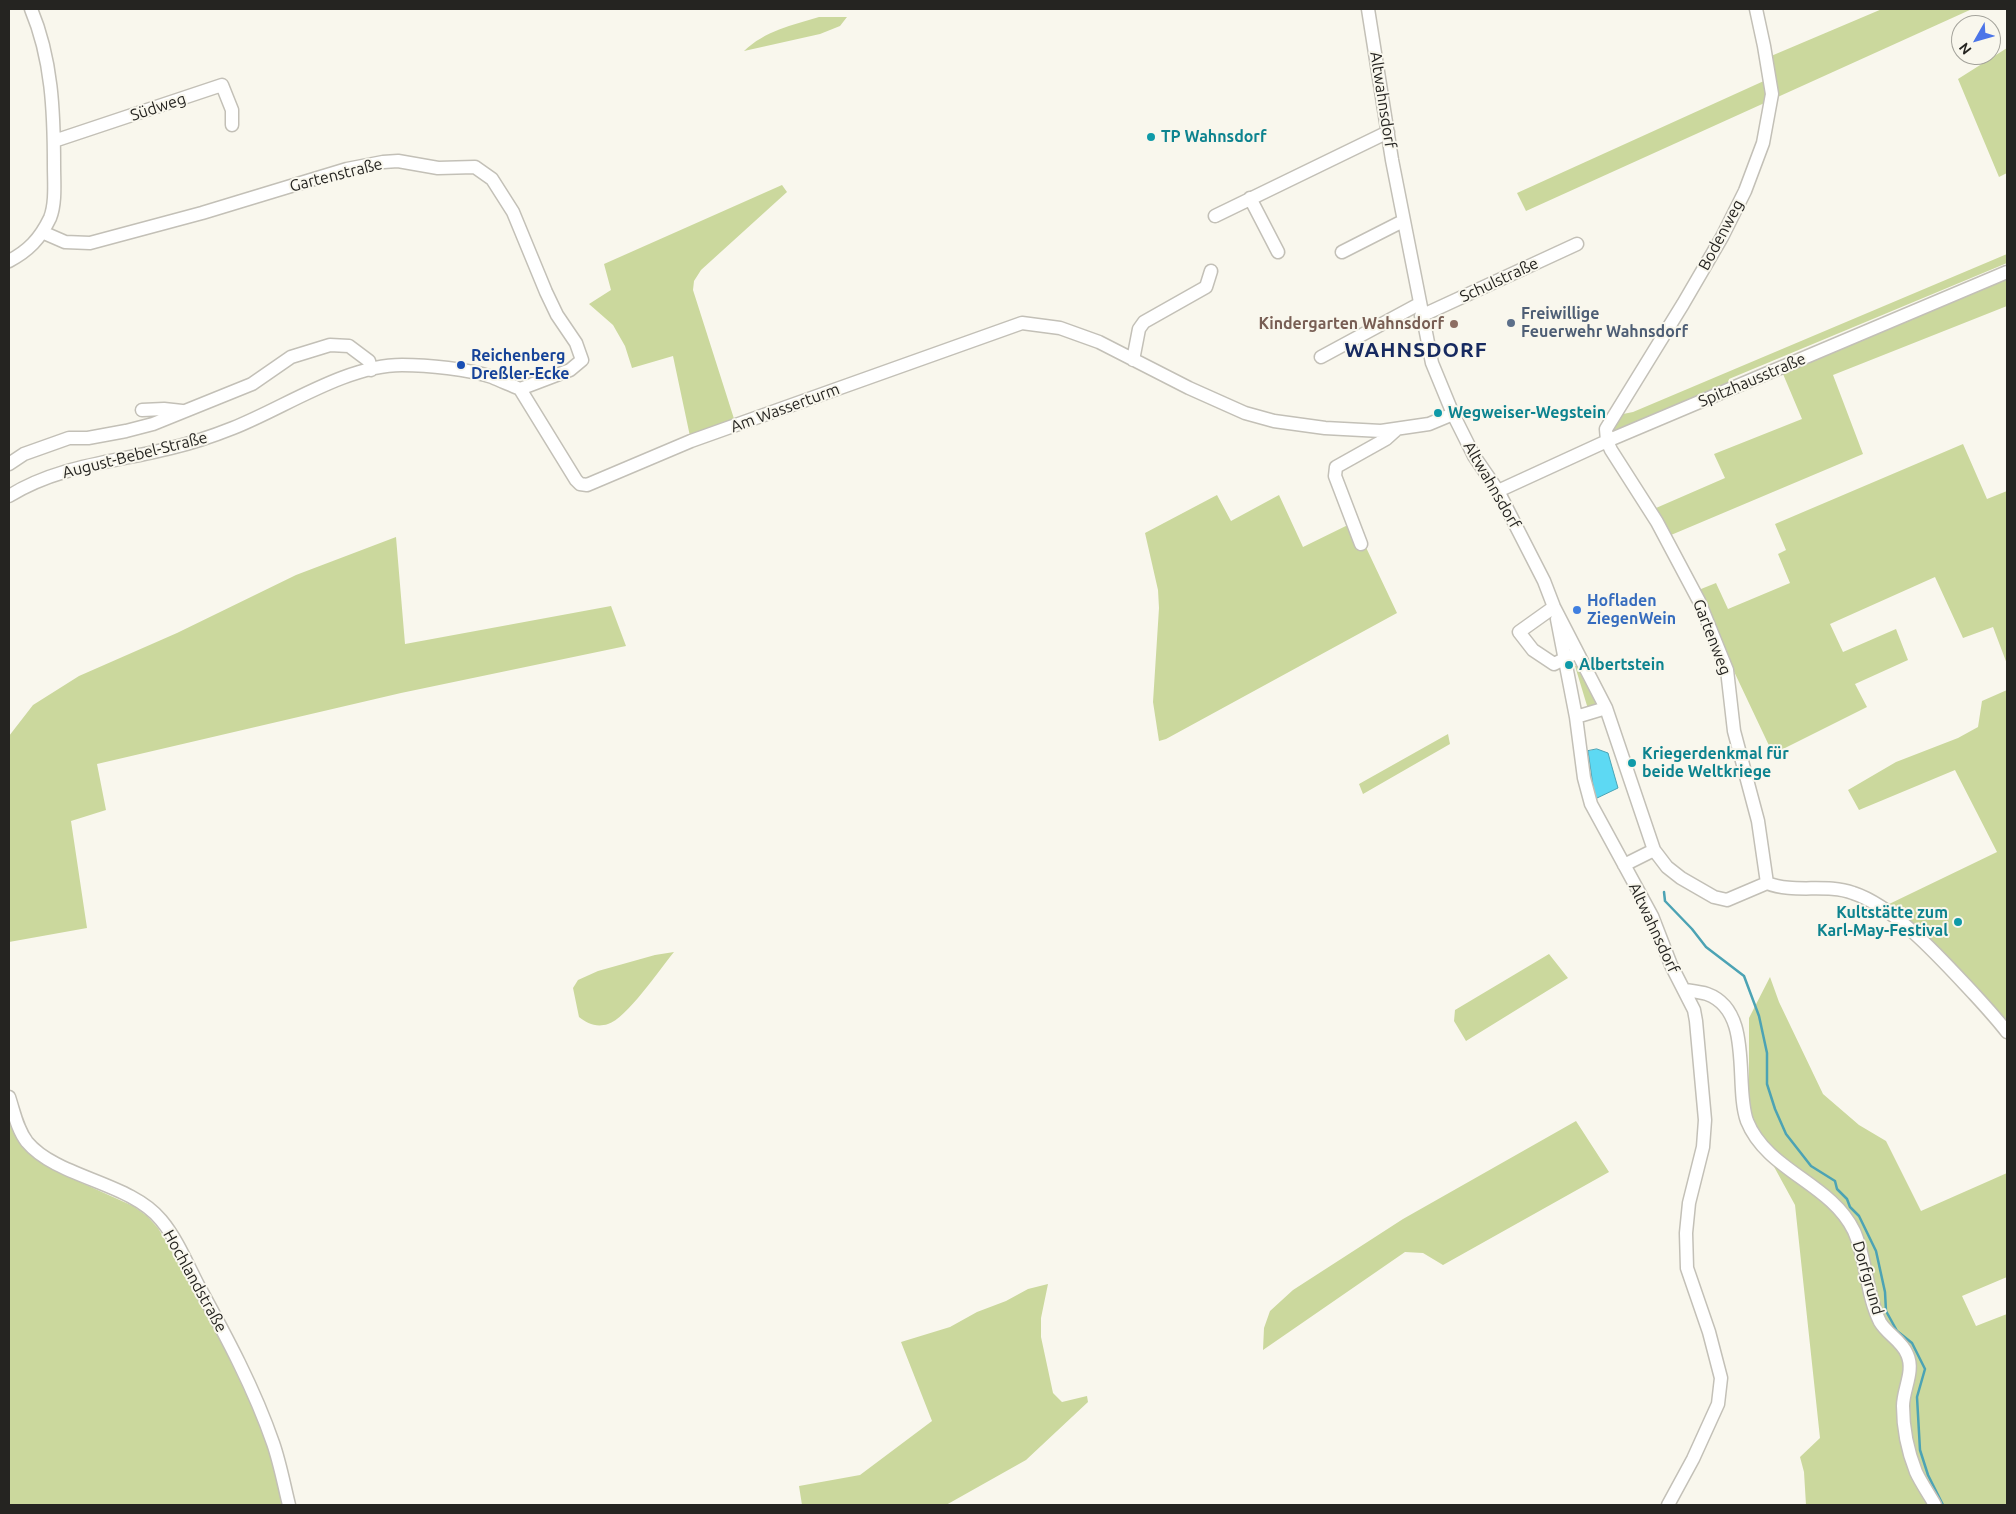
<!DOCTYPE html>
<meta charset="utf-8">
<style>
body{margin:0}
#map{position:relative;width:2016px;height:1514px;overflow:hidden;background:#f9f7ed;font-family:Ubuntu,sans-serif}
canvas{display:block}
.frame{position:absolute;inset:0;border:10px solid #252421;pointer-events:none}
.north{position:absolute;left:1951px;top:15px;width:50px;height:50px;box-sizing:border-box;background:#f9f7ed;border:1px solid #a4a39b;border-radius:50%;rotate:232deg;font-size:14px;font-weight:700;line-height:20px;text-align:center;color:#252421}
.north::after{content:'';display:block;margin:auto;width:18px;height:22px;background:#4c75e8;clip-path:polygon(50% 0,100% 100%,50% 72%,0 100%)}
</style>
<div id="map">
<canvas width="2016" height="1514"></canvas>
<div class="frame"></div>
<div class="north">N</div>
</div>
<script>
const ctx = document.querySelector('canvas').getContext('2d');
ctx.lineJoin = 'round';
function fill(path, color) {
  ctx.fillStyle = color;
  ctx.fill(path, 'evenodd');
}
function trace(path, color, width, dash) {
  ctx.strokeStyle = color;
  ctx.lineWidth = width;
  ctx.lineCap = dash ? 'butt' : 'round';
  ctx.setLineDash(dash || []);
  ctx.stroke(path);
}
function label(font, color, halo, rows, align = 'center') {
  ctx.font = font + ' Ubuntu,sans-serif';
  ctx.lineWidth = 4;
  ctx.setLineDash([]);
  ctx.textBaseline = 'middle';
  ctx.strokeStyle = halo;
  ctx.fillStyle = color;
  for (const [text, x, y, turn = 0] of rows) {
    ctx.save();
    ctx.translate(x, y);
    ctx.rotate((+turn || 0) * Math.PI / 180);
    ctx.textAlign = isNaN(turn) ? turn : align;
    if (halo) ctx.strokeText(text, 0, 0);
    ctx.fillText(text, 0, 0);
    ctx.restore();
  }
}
const green = new Path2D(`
 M1882,9H1972L1526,211L1517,193L1766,80L1764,59Z
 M819,17H847L840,26L820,34L744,51C765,31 792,25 819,17Z
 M2007,48V173L1999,177L1958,79Z
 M782,185L787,192L701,270L694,281L693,290L736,425L691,441L673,356L632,368L625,346L613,325L589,304L611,290L604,264Z
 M2007,254V263L1729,379L1728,386L1614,434L1609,433L1618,415L1633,412Z
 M2007,279V306L1833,375L1863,454L1671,535L1656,508L1725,478L1714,454L1802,419L1783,374Z
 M1963,444L1987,499L2007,491V664L1993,627L1963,638L1935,577L1830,624L1843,652L1896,629L1908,660L1855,684L1867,707L1773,754L1696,591L1716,583L1728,609L1790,583L1778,554L1786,550L1775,524Z
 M1217,495L1231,521L1279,495L1303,547L1354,522L1397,613L1166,739L1159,741L1153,702L1159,608L1158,590L1145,533Z
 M396,537L405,644L611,606L626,646L401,693L97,764L106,810L71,821L87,928L9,942V736L33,705L79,676L177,633L296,575Z
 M1582,663L1601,704L1588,709L1575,666Z
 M2007,690V1028L1885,906L1997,852L1955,770L1859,810L1848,790L1896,762L1958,738L1978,727L1982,701Z
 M1448,734L1450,744L1363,794L1359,784Z
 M674,952C660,969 626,1019 608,1024C596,1028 587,1023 579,1017L573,988L578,980L598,971L655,955Z
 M1549,954L1568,978L1466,1041L1454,1021L1455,1010Z
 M1770,977L1779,1002L1823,1094L1859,1125L1886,1141L1921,1211L2007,1173V1277L1962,1296L1976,1326L2007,1314V1505H1806L1804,1472L1800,1457L1820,1438L1795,1205L1749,1121V1018Z
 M9,1117L17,1138L24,1148L36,1159L62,1174L133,1206L147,1216L158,1228L206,1309L264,1432L284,1505H9Z
 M1576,1121L1609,1172L1443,1265L1423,1253L1405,1252L1263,1350L1264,1328L1270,1311L1293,1290L1403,1219Z
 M1048,1284L1041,1318V1337L1053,1393L1062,1402L1087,1396L1088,1402L1026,1460L946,1505H802L799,1486L860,1475L932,1421L901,1342L950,1327L977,1312L1006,1301L1028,1289Z`);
const water = new Path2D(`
 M1597,749L1608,753L1618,788L1595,799L1588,751Z`);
const stream = new Path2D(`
 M1664,892L1665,901L1692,929L1706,947L1744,976L1759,1016L1767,1053V1084L1775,1109L1786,1134L1811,1166L1835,1181L1837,1189L1847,1199L1850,1207L1859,1216L1876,1251L1885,1292L1886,1311L1897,1331L1912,1343L1925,1369L1917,1397L1920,1450L1928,1475L1943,1505`);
const minor = new Path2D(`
 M1368,9L1392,160L1432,363L1453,414L1474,456L1498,491L1544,581L1554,607L1606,708L1654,850L1667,867L1681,878L1714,897L1727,900L1767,883
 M1756,9L1764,46L1772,94L1763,143L1745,191L1722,237L1683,304L1606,429L1607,441L1611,450L1657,522L1699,601L1727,670L1734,731L1758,821L1767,883
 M54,141L222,85L232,110V125
 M1250,198L1278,252
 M1215,216L1388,132
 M1342,252L1403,221
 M9,261C28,251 40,239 50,218C56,203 54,182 54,166C54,112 52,59 31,9
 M1421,316L1577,244
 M1321,357L1419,304
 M1133,360L1139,329L1144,322L1206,287L1211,271
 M520,389L576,480L580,484L587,485L691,441L1022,323L1060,328L1099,342L1189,388L1245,413L1274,421L1325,428L1381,431L1429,424L1453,414
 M142,410L164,409L182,411
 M9,464L24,454L69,438H88L126,431L153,424L252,384L291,357L330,345L349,346L369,361L371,370
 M1498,491L1607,441L2007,272
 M9,496C59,465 116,462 171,448C192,443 213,436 233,428C284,408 346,365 402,365C428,365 468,369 492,377C501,381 511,385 520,389L570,370L582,360L576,343L557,315L546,292L513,212L492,179L475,167L438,168L398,161L383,162L347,169L202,213L90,243L65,242L42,232
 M1361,544L1335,476L1336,467L1386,439L1396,430
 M1554,607L1519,632L1533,650L1554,664L1570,656
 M1557,619L1576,717L1584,778L1591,804L1652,916L1671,965L1694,1010L1696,1021L1705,1120L1703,1147L1689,1203L1686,1233L1687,1268L1709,1332L1721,1378L1718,1404L1693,1459L1668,1505
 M1576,717L1606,708
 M1624,865L1654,850
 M1767,883C1794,894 1826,883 1853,893C1896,907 1944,962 1975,995C1986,1007 1997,1019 2007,1032
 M1685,990C1692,991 1701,992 1707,994C1754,1011 1734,1085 1747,1121C1767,1171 1831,1183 1854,1231C1867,1260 1866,1294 1880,1322C1887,1334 1902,1341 1907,1354C1915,1371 1903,1389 1903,1406C1903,1428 1908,1452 1916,1472C1921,1483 1929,1494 1935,1505
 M9,1097C14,1112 17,1129 27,1142C57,1178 130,1182 161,1220C177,1239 187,1264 198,1285C226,1336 254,1388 273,1443C280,1463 284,1485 289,1505`);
const markers = [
 [1151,137,5,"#0f9aa8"],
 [1511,323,5,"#5c6f8a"],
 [1454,324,5,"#8d6e63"],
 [461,365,5,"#1a4fb4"],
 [1438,413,5,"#0f9aa8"],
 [1577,610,5,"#3f7fe0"],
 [1569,665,5,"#0f9aa8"],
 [1632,763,5,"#0f9aa8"],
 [1958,922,5,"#0f9aa8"]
];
const streetNames = [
 ["Altwahnsdorf",1383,100,81],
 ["Südweg",158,107,-18],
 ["Gartenstraße",336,175,-14],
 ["Bodenweg",1721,235,-62],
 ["Schulstraße",1499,280,-25],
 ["Spitzhausstraße",1752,380,-23],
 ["Am Wasserturm",785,408,-20],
 ["August-Bebel-Straße",135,455,-14],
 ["Altwahnsdorf",1492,485,60],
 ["Gartenweg",1712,637,69],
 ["Altwahnsdorf",1654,928,65],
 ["Dorfgrund",1868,1278,74],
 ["Hochlandstraße",195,1281,61]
];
const cultureNames = [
 ["TP Wahnsdorf",1161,137],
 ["Wegweiser-Wegstein",1448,413],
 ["Albertstein",1579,665],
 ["Kriegerdenkmal für",1642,754],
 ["beide Weltkriege",1642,772],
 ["Kultstätte zum",1948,913,"right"],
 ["Karl-May-Festival",1948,931,"right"]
];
const serviceNames = [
 ["Freiwillige",1521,314],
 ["Feuerwehr Wahnsdorf",1521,332]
];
const educationNames = [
 ["Kindergarten Wahnsdorf",1444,324]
];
const transitNames = [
 ["Reichenberg",471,356],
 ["Dreßler-Ecke",471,374]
];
const shopNames = [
 ["Hofladen",1587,601],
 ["ZiegenWein",1587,619]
];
const districtNames = [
 ["WAHNSDORF",1416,350]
];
fill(green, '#cbd89d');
fill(water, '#5dd9f3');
trace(water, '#4ca3b4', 1);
trace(stream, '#4ca3b4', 2.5);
trace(minor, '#c3c0b7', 15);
trace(minor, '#fff', 12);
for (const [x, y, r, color] of markers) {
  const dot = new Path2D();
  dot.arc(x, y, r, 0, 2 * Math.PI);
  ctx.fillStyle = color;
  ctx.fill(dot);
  trace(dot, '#f9f7ed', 2);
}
label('16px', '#252421', '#f9f7ed', streetNames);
label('bold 16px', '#0d838f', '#f9f7ed', cultureNames, 'left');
label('bold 16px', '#4e5e75', '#f9f7ed', serviceNames, 'left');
label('bold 16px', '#785e54', '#f9f7ed', educationNames, 'right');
label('bold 16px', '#164399', '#f9f7ed', transitNames, 'left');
label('bold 16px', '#366cbe', '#f9f7ed', shopNames, 'left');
ctx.letterSpacing = '1px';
label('bold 21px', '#172a60', '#f9f7ed', districtNames);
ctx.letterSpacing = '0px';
</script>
